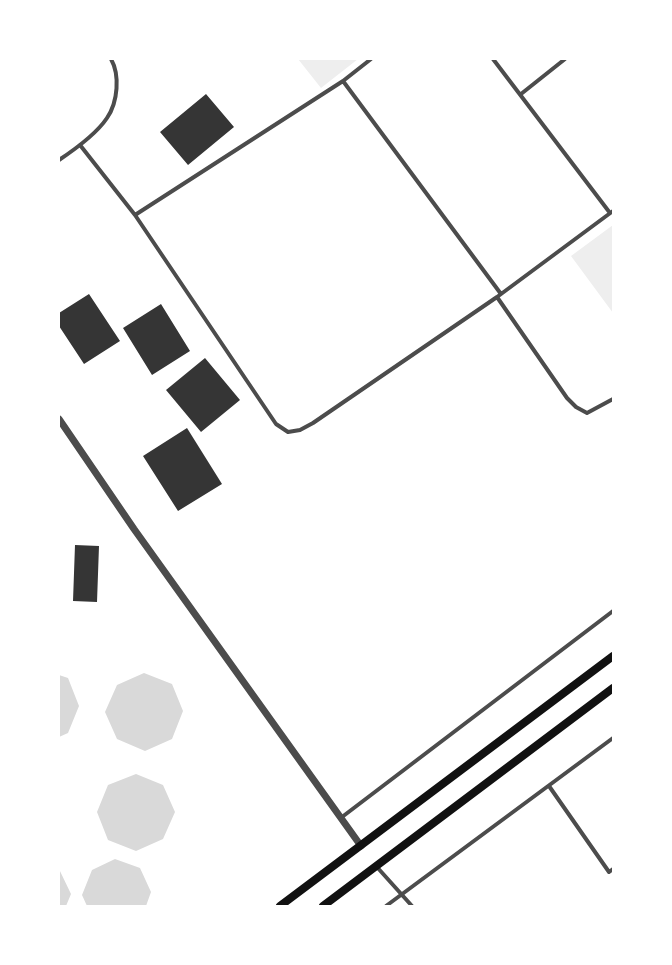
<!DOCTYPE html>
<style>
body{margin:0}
#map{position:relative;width:672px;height:965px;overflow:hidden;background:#fff;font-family:"Roboto Condensed",sans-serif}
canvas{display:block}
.frame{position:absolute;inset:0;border:60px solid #fff;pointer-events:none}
</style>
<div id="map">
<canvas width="672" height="965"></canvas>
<div class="frame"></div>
</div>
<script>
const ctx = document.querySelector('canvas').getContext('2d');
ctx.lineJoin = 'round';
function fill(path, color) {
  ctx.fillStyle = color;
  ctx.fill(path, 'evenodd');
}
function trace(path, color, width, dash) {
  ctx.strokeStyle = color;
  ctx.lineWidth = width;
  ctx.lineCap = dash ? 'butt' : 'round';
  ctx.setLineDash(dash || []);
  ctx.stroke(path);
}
const green = new Path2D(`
 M298,59H358L321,88Z
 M613,225V313L571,256Z`);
const water = new Path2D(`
 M144,673L172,684L183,711L172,739L145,751L117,739L105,712L117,685Z
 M59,675L68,678L79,706L68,733L59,737Z
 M136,774L163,785L175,812L163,839L136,851L108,840L97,812L108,785Z
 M115,859L140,868L151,892L146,906H87L82,895L92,870Z
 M59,869L71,894L66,906H59Z`);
const building = new Path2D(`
 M206,94L234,127L188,165L160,132Z
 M89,294L120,341L84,364L59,326V313Z
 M161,304L190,351L152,375L123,328Z
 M205,358L240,400L201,432L166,390Z
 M187,428L222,484L178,511L143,456Z
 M75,545L99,546L97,602L73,601Z`);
const minor = new Path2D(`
 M371,59L343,81L501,294
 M493,59L610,213
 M521,94L565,59
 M80,145L135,215L276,424L288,432L300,430L313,423L497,297L613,211
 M59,160C74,150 97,133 107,118C118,102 120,75 111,59
 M135,215L343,81
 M497,297L567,398L576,407L587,413L613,399
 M549,786L609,872L613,869
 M342,817L613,611
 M376,866L412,906
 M386,906L613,738`);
const tertiary = new Path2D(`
 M59,419L134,529L361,846`);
const secondary = new Path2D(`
 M280,906L613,656
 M323,906L613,688`);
fill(green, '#eee');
fill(water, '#d9d9d9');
fill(building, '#353535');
trace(minor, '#4c4c4c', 4);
trace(tertiary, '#4c4c4c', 7);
trace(secondary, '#111', 8);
</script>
